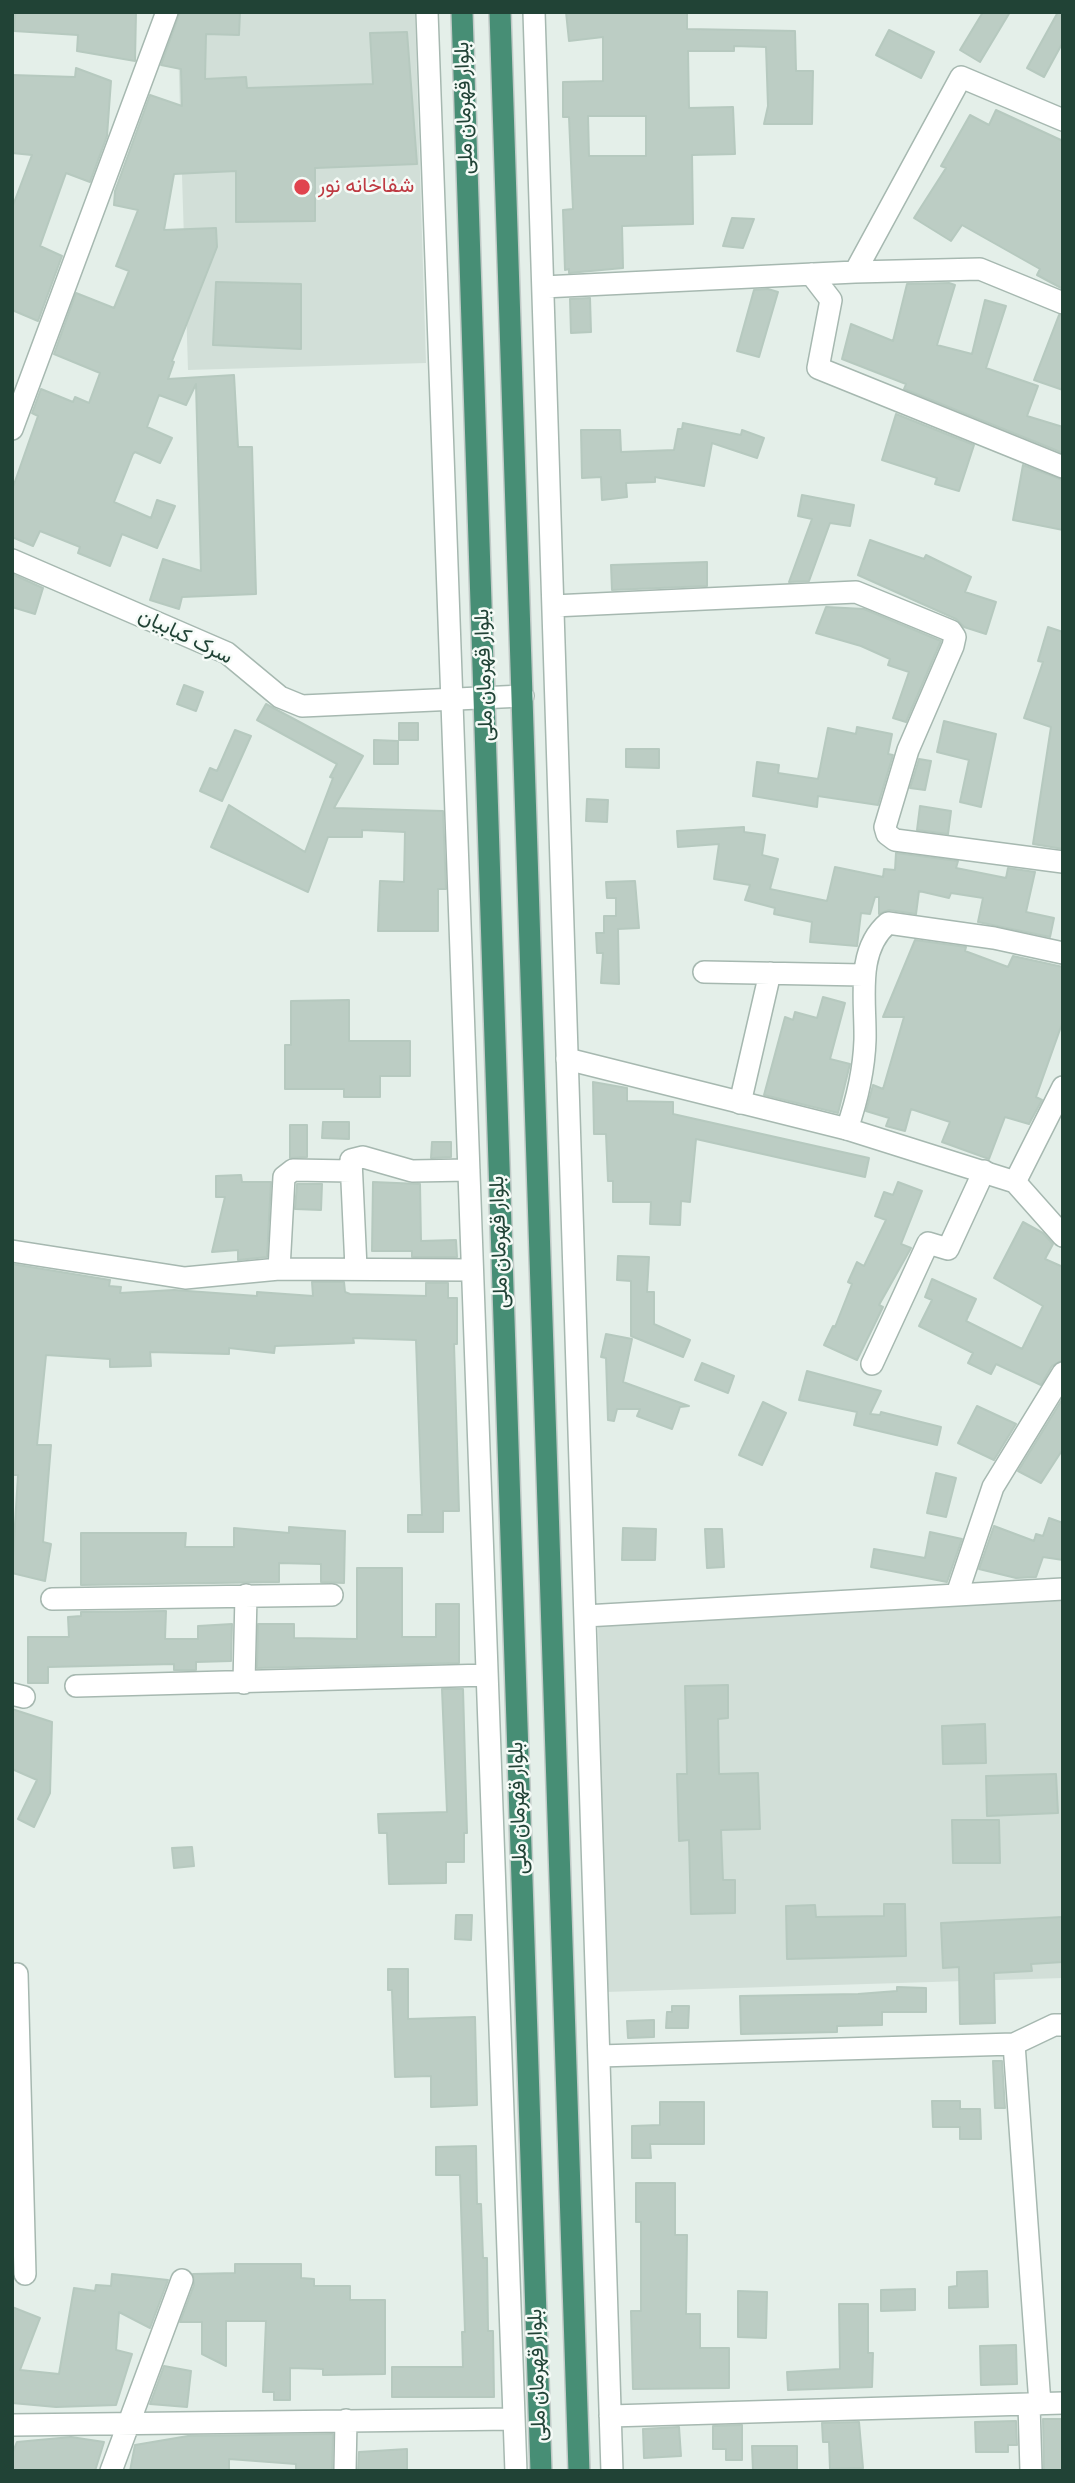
<!DOCTYPE html>
<meta charset="utf-8">
<style>
body{margin:0}
#map{position:relative;width:1075px;height:2483px;overflow:hidden;background:#e4efe9;font-family:"Roboto Condensed",sans-serif}
canvas{display:block}
.frame{position:absolute;inset:0;border:14px solid #214336;pointer-events:none}
</style>
<div id="map">
<canvas width="1075" height="2483"></canvas>
<div class="frame"></div>
</div>
<script>
const ctx = document.querySelector('canvas').getContext('2d');
ctx.lineJoin = 'round';
function fill(path, color) {
  ctx.fillStyle = color;
  ctx.fill(path, 'evenodd');
}
function trace(path, color, width, dash) {
  ctx.strokeStyle = color;
  ctx.lineWidth = width;
  ctx.lineCap = dash ? 'butt' : 'round';
  ctx.setLineDash(dash || []);
  ctx.stroke(path);
}
function label(font, color, halo, rows, align = 'center') {
  ctx.font = font + ' "Roboto Condensed",Vazirmatn,sans-serif';
  ctx.lineWidth = 5;
  ctx.setLineDash([]);
  ctx.textBaseline = 'middle';
  ctx.strokeStyle = halo;
  ctx.fillStyle = color;
  for (const [text, x, y, turn = 0] of rows) {
    ctx.save();
    ctx.translate(x, y);
    ctx.rotate((+turn || 0) * Math.PI / 180);
    ctx.textAlign = isNaN(turn) ? turn : align;
    if (halo) ctx.strokeText(text, 0, 0);
    ctx.fillText(text, 0, 0);
    ctx.restore();
  }
}
const built = new Path2D(`
 M177,12H415L426,363L188,370Z
 M1063,1595V1978L605,1992L598,1623Z`);
const building = new Path2D(`
 M15,12H136L135,61L77,51L78,35L14,31Z
 M180,12H240L239,35L206,34L205,79L246,77L247,88L373,84L370,33L407,32L417,164L315,168V221L236,222V171L174,174L164,230L216,228L217,247L172,361L174,362L168,379L234,375L238,447H252L256,594L182,597L179,609L150,600L163,559L201,571L196,384L186,405L159,395L147,427L172,438L160,463L135,452L133,454L114,502L151,518L157,500L175,506L157,548L122,534L110,566L78,553L80,547L40,531L33,546L12,537V490L38,416L32,413L41,389L73,402L75,397L89,403L100,373L54,354L76,293L114,308L129,271L116,266L138,210L114,205L115,191L150,95L182,106L181,69L161,65Z
 M566,12H687V29L795,31L796,71H813L812,124H764L768,106L766,47L734,46V51H688L689,108L733,107L735,154L692,155L693,224L622,226L623,268L569,273V269L565,270L563,210L573,209L569,117H563V82L603,81V37L569,41ZM588,116H646V156H589Z
 M983,12H1010L980,62L960,50Z
 M1058,12H1063V42L1044,77L1027,68Z
 M889,30L934,52L921,78L876,55Z
 M76,68L111,81L107,136L90,182L66,173L40,246L62,256L38,321L12,310V208L32,155L12,153V75L75,77Z
 M996,110L1063,141V289L1037,275L1040,269L962,225L951,241L914,218L946,168L941,166L970,115L989,125Z
 M732,218L754,219L743,248L723,246Z
 M216,282L301,284V349L213,345Z
 M949,283L955,285L937,345L972,354L985,300L1006,306L986,368L1038,386L1027,416L1063,427V453L904,389L906,384L842,359L851,324L893,341L907,284Z
 M768,289L778,292L759,357L737,351L754,290Z
 M590,298L591,332L571,333L570,299Z
 M1059,315L1063,316V390L1034,380Z
 M896,414L974,445L959,491L935,484L937,478L882,460Z
 M683,423L741,435L742,430L764,438L757,458L712,443L704,486L655,477V482L626,483L627,497L602,500L601,477L582,478L581,430H620L621,452L674,450L678,429H682Z
 M1023,465L1063,480V530L1013,520Z
 M802,495L854,505L850,526L830,523L809,581L789,582L812,519L798,516Z
 M870,540L924,559L926,555L971,577L965,592L996,602L986,634L964,627L956,619L858,575Z
 M707,562V586L612,590L611,565Z
 M12,574L43,588L35,614L12,607Z
 M826,607L864,609L941,641L906,722L893,718L909,672L888,665L890,659L861,646L816,633Z
 M1048,627L1063,632V849L1033,844L1051,727L1024,718L1043,662L1038,661Z
 M184,685L203,692L196,711L177,704Z
 M266,704L363,756L334,808L443,811L446,889H438V931H378L380,881L404,882L405,832L362,830V837H328L308,892L211,847L229,805L305,852L333,778L330,777L337,764L257,720Z
 M944,721L996,734L981,807L960,802L969,760L937,752Z
 M399,723H418V740H399Z
 M857,727L892,734L888,754L893,755L878,805L818,796L817,807L753,796L757,762L779,765L778,773L818,779L828,728L856,734Z
 M235,730L251,736L222,801L200,791L210,768L217,771Z
 M374,740L398,741V764H374Z
 M626,749H659V768L626,767Z
 M919,759L931,761L925,790L910,788Z
 M587,799L608,800L607,822L586,821Z
 M920,806L951,811L948,834L917,830Z
 M744,827V832L765,835L762,855L778,859L770,889L827,901L835,867L883,877L884,869L895,870L896,853L958,861L956,868L1006,878L1008,868L1035,872L1026,912L1054,918L1050,937L978,922L983,898L951,893L949,898L919,891L916,914L889,910L879,914V897H875L870,914L861,913L857,946L810,942L812,922L774,914L775,908L745,900L750,885L714,879L719,844L678,847L677,831Z
 M635,881L639,928L618,929L619,984L601,983L603,953H597L596,933H604V916H616V898H607L606,882Z
 M915,940L966,947L965,951L1008,967L1013,956L1063,967V1021L1036,1097L1042,1100L1029,1124L1005,1117L989,1159L942,1142L950,1122L911,1109L905,1131L886,1126L889,1118L866,1111L873,1085L883,1089L904,1017H883Z
 M823,997L845,1003L830,1059L850,1064L838,1113L764,1095L785,1017L793,1020L795,1012L817,1018Z
 M349,1000V1041H410V1076H380V1097H344V1089H285V1045H291V1001Z
 M593,1082L627,1088V1101L673,1102V1114L869,1158L865,1177L696,1139L690,1202L681,1201L680,1225L650,1224L651,1202H613V1181H608L606,1134H594Z
 M323,1122H349V1139L322,1138Z
 M290,1125H307V1157L290,1158Z
 M432,1142H451V1157L431,1158Z
 M241,1175L242,1182H271L267,1257L238,1260V1250L212,1252L225,1197H216V1176Z
 M373,1182L420,1184L421,1241L456,1240L457,1257H412V1251H372Z
 M898,1182L922,1191L901,1244L911,1248L879,1305L883,1307L857,1360L824,1345L833,1326L835,1327L852,1284L848,1282L857,1262L864,1266L886,1220L875,1216L884,1192L893,1195Z
 M297,1184H322L321,1210L295,1209Z
 M1023,1222L1043,1233L1053,1244L1045,1259L1063,1267V1360L1052,1366L1041,1385L996,1364L991,1374L968,1363L973,1353L919,1326L932,1300L925,1297L932,1279L976,1299L966,1321L1022,1349L1043,1306L994,1278Z
 M618,1256L649,1257L647,1292H654V1324L690,1340L683,1357L631,1336V1281L617,1280Z
 M12,1264L110,1280L109,1286L121,1287L120,1293L174,1290L257,1296V1292L313,1296L312,1282H344L345,1292L350,1294L426,1296V1283H448V1298H457V1344H454L459,1511H443V1532H408V1515H422L416,1340L353,1338L354,1343L275,1346L274,1353L229,1348V1354L150,1352L151,1366L110,1367V1359L46,1355L37,1445H51L43,1542L51,1544L45,1581L12,1573L18,1475H12Z
 M606,1334L632,1339L623,1382L689,1406L680,1407L672,1429L637,1416L640,1409H617L614,1421L608,1420L606,1358L601,1357Z
 M702,1363L734,1376L728,1393L695,1380Z
 M807,1371L881,1391L870,1414L880,1415L881,1412L941,1427L937,1445L854,1425L857,1412L799,1400Z
 M1063,1398V1449L1041,1483L1018,1471Z
 M763,1402L786,1413L762,1465L739,1455Z
 M977,1406L1016,1424L994,1460L958,1443Z
 M936,1473L956,1478L946,1517L927,1513Z
 M1049,1518L1063,1523V1560L1043,1557L1036,1577L1016,1578L979,1569L994,1526L1034,1541L1036,1534L1043,1536Z
 M289,1527L345,1531L344,1583L321,1582V1564L279,1563V1582L81,1585V1533H186L185,1547H234V1528L289,1533Z
 M623,1528L656,1529L655,1560H622Z
 M705,1529H722L724,1567L707,1568Z
 M930,1532L962,1539L947,1582L871,1567L874,1549L925,1558Z
 M357,1568H402V1637H436V1604H459V1663L257,1668L258,1624H294V1638L357,1639Z
 M166,1611L165,1639H198V1626L232,1624L231,1661L196,1662V1670H174V1664L48,1667V1683H28V1637H69L68,1617L81,1616V1612Z
 M728,1685V1718L718,1719L719,1774L758,1773L760,1829L721,1830L723,1880H735V1913L691,1914L689,1840L679,1841L677,1774H687L685,1686Z
 M442,1689H463L467,1833H464V1862H446V1883L389,1884L387,1833H379L378,1814L447,1812Z
 M12,1709L52,1722L50,1793L34,1827L18,1819L37,1780L12,1769Z
 M985,1724L986,1763L943,1764L942,1726Z
 M1056,1774L1058,1813L987,1816L986,1776Z
 M952,1820H999L1000,1863H953Z
 M192,1847L194,1866L174,1868L172,1848Z
 M884,1904H905L906,1956L787,1959L786,1906L815,1905L816,1917L884,1916Z
 M456,1915H472L471,1940L455,1939Z
 M1063,1917V1962L1031,1964L1032,1971L994,1973L995,2023L960,2024L959,1967L943,1968L941,1923Z
 M388,1969H408V2019L475,2017L477,2105L431,2107V2076L395,2077L392,1990H388Z
 M897,1987L926,1988V2012H882V2025L837,2026V2032L741,2034L740,1996L858,1994L897,1991Z
 M672,2006H689L688,2028H666L667,2012H672Z
 M654,2020V2037L628,2038L627,2021Z
 M993,2061H1002L1005,2108H995Z
 M932,2101H960V2109H980L981,2139H960V2127H933Z
 M660,2102H704V2144H650L651,2158H632V2126L660,2125Z
 M476,2146L477,2204H481L483,2258H487L488,2331H493L494,2397H392V2367H463L462,2332H465L460,2175H436V2147Z
 M636,2183H675V2235H687L686,2314H700V2348H729V2388L633,2389L631,2311H641V2222H636Z
 M235,2264H301V2278L314,2279V2286H350V2300H385V2374L323,2375V2369L290,2368V2400H274V2392H263L266,2321H226V2366L202,2354V2322H180L194,2285L193,2274L235,2273Z
 M987,2271L988,2307L949,2308V2287L957,2286V2272Z
 M112,2274L168,2280L150,2328L119,2312L116,2350L132,2354L116,2405L56,2407L12,2403V2307L40,2318L20,2370L59,2374L74,2288L95,2291L96,2285L111,2286Z
 M915,2289V2310L881,2311V2290Z
 M738,2291L767,2292L766,2338L738,2337Z
 M839,2304H868V2353H873L872,2387L788,2390L787,2372L840,2369Z
 M1016,2345L1017,2384L981,2385L980,2346Z
 M164,2366L191,2371L187,2407L150,2404Z
 M1043,2419H1063V2471H1044Z
 M1016,2421L1017,2445H1008V2452H976L975,2422Z
 M859,2422L863,2468L830,2469L829,2442H823L822,2423Z
 M742,2425V2460H726V2449H713V2426Z
 M679,2427L681,2456L644,2458L643,2429Z
 M333,2434L332,2471H296V2464L229,2459V2471H130L135,2445L188,2436Z
 M71,2437L104,2442L95,2471H12V2454L17,2442Z
 M752,2446H797V2471H753Z
 M407,2449V2471H358L359,2452Z`);
const minor = new Path2D(`
 M427,12L516,2471
 M534,12L612,2471
 M855,272L961,77L1063,120
 M811,274L831,300L818,368L1063,467
 M543,287L855,272L980,269L1063,303
 M12,429L167,12
 M553,606L856,592L951,631L955,637L953,646L908,750L885,827L887,834L895,840L1063,862
 M704,972L863,975
 M740,1103L770,973
 M847,1129C857,1100 864,1070 865,1040C866,1001 855,951 888,923L994,938L1063,953
 M1015,1182L1063,1087
 M12,1251L185,1278L279,1269L472,1270
 M356,1268L351,1160L363,1157L412,1171L469,1170
 M279,1269L284,1177L293,1170L351,1171
 M872,1364L928,1243L948,1249L984,1171
 M957,1594L993,1487L1063,1373
 M52,1599L332,1595
 M585,1616L1063,1589
 M244,1683L246,1595
 M76,1686L487,1675
 M12,1694L24,1697
 M17,1974L25,2274
 M1014,2044L1040,2404
 M599,2056L1014,2044L1054,2025H1063
 M1029,2404L1031,2471
 M610,2416L1063,2403
 M12,2425L514,2419
 M111,2471L182,2280
 M345,2471L346,2420`);
const tertiary = new Path2D(`
 M12,560L227,653L280,697L302,706L523,696
 M567,1059L847,1129L1015,1182L1063,1236`);
const trunk = new Path2D(`
 M462,12L541,2471
 M500,12L579,2471`);
const markers = [
 [302,187,9,"#e0444e"]
];
const streetNames = [
 ["بلوار قهرمان ملی",465,108,-92],
 ["سرک کبابیان",185,637,26],
 ["بلوار قهرمان ملی",485,675,-92],
 ["بلوار قهرمان ملی",500,1242,-92],
 ["بلوار قهرمان ملی",519,1808,-92],
 ["بلوار قهرمان ملی",538,2375,-92]
];
const healthNames = [
 ["شفاخانه نور",318,187]
];
fill(built, '#d2dfd8');
fill(building, '#bccdc4');
trace(building, '#b6c9bf', 2);
trace(minor, '#a6b8b0', 24);
trace(tertiary, '#a6b8b0', 24);
trace(trunk, '#c1cac7', 24);
trace(minor, '#fff', 21);
trace(tertiary, '#fff', 21);
trace(trunk, '#478e75', 21);
for (const [x, y, r, color] of markers) {
  const dot = new Path2D();
  dot.arc(x, y, r, 0, 2 * Math.PI);
  ctx.fillStyle = color;
  ctx.fill(dot);
  trace(dot, '#f5fbf7', 2.5);
}
label('21px', '#214336', '#f5fbf7', streetNames);
label('21px', '#be3a42', '#f5fbf7', healthNames, 'left');
</script>
